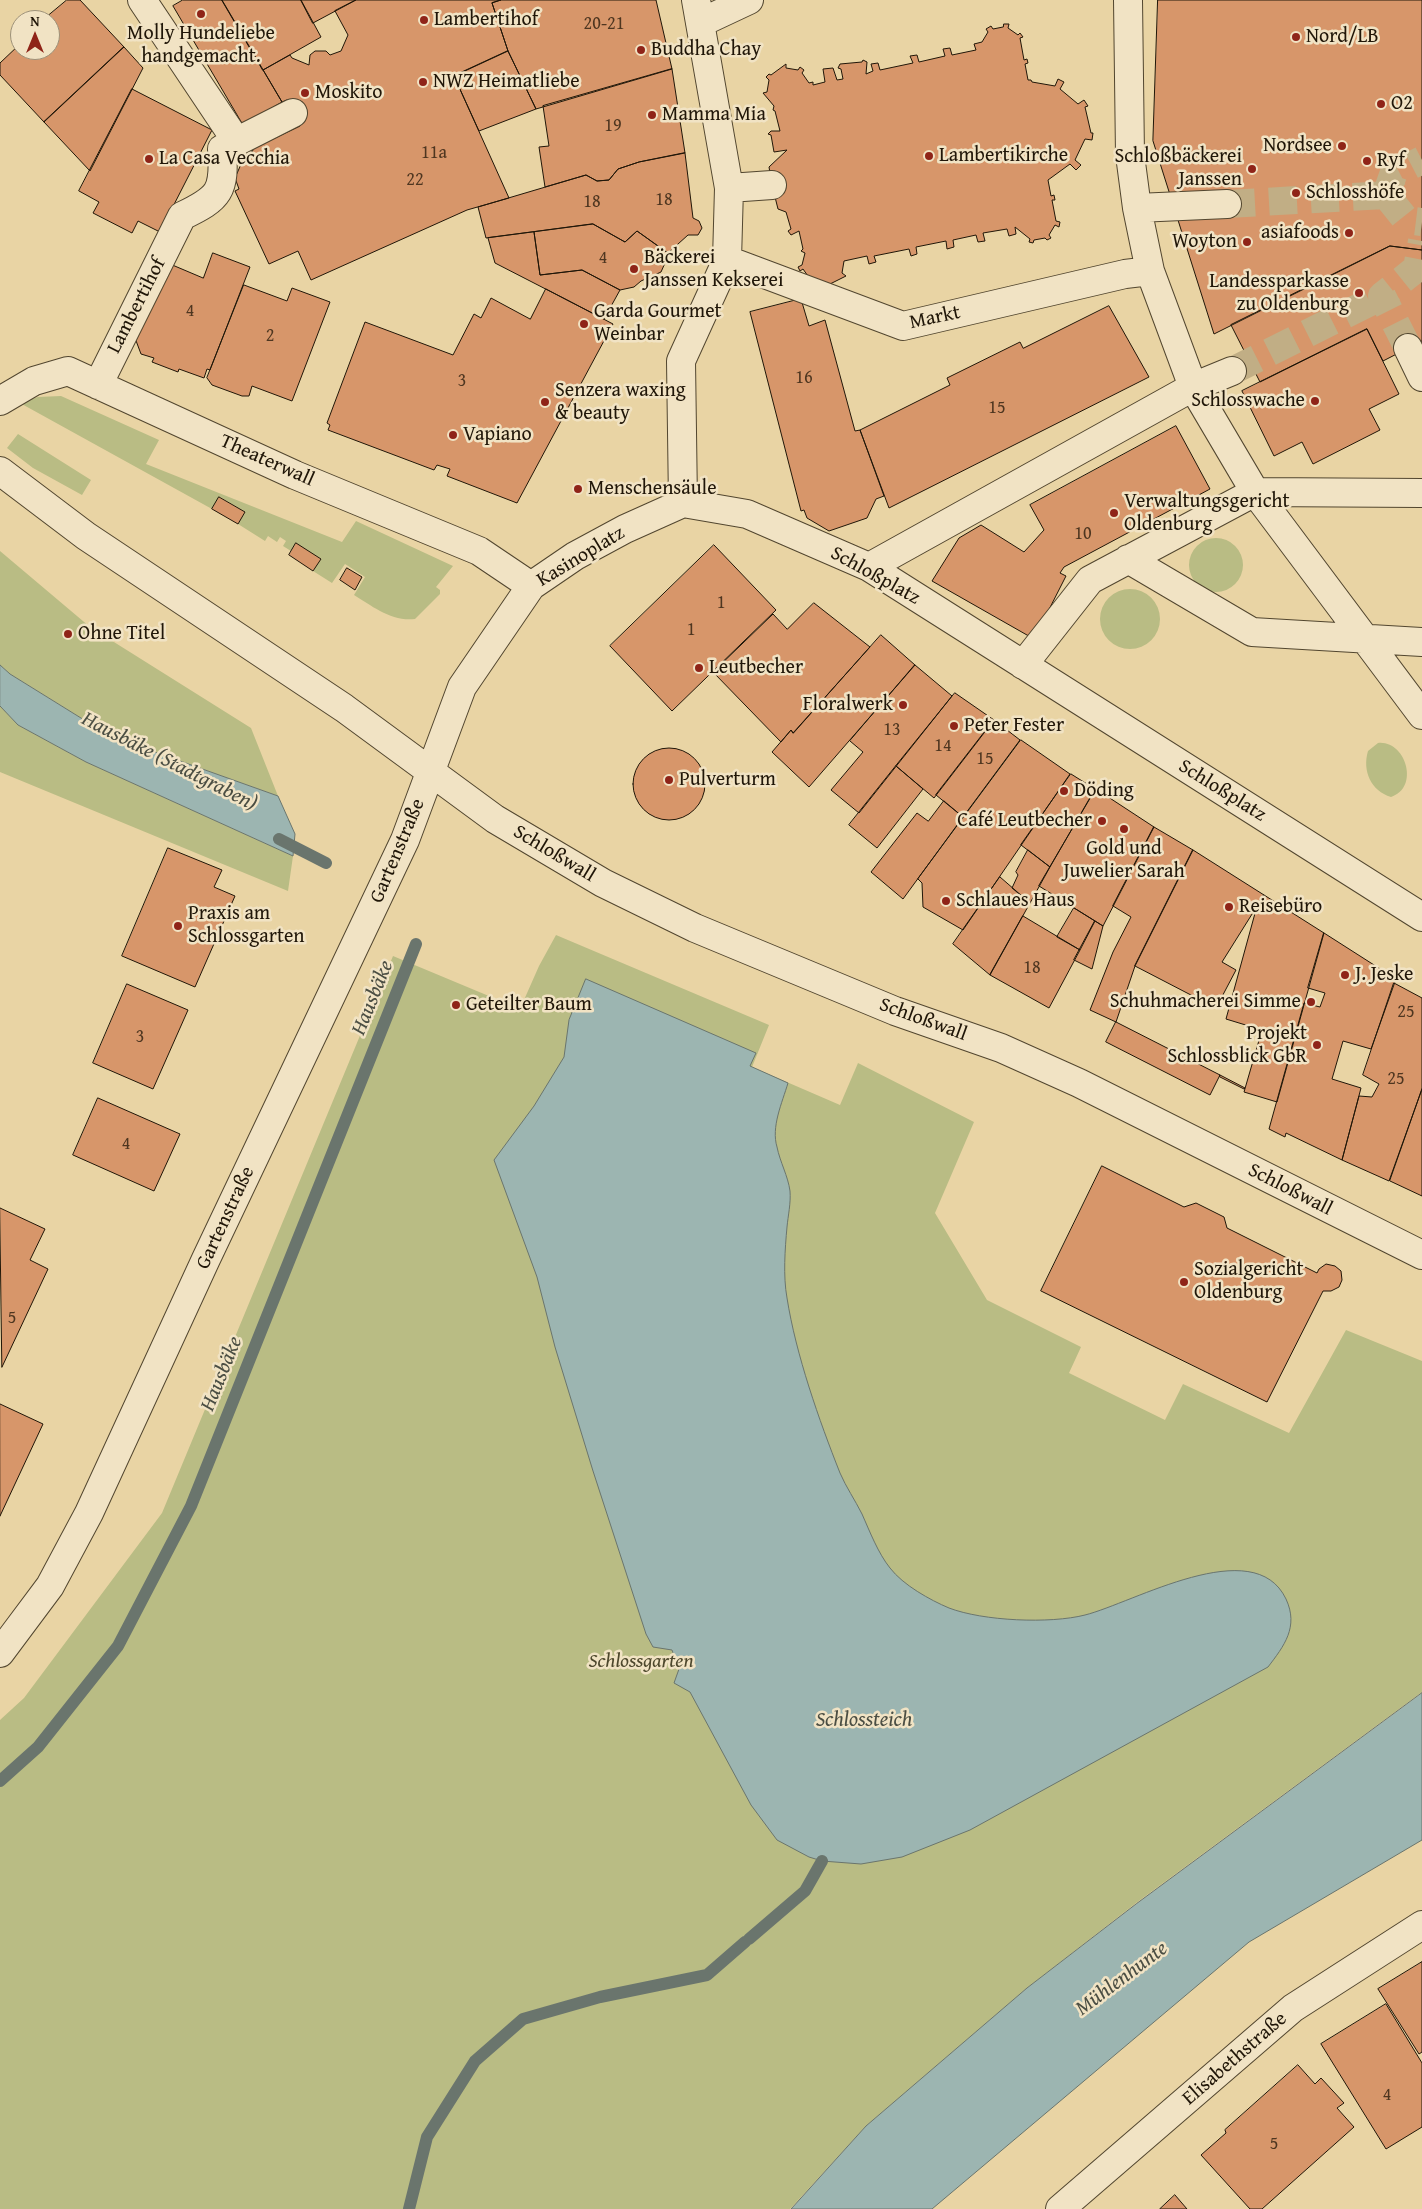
<!DOCTYPE html>
<meta charset="utf-8">
<style>
body{margin:0}
#map{position:relative;width:1422px;height:2209px;overflow:hidden;background:#e9d4a4;font-family:"Gentium Book Plus",serif}
canvas{display:block}
.north{position:absolute;left:10px;top:10px;width:50px;height:50px;box-sizing:border-box;background:#f1e3c4;border:1px solid #9d9179;border-radius:50%;rotate:0deg;font-size:14px;font-weight:700;line-height:20px;text-align:center;color:#201608}
.north::after{content:'';display:block;margin:auto;width:18px;height:22px;background:#8f2418;clip-path:polygon(50% 0,100% 100%,50% 72%,0 100%)}
</style>
<div id="map">
<canvas width="1422" height="2209"></canvas>
<div class="north">N</div>
</div>
<script>
const ctx = document.querySelector('canvas').getContext('2d');
ctx.lineJoin = 'round';
function fill(path, color) {
  ctx.fillStyle = color;
  ctx.fill(path, 'evenodd');
}
function trace(path, color, width, dash) {
  ctx.strokeStyle = color;
  ctx.lineWidth = width;
  ctx.lineCap = dash ? 'butt' : 'round';
  ctx.setLineDash(dash || []);
  ctx.stroke(path);
}
function label(font, color, halo, rows, align = 'center') {
  ctx.font = font + ' "Gentium Book Plus",serif';
  ctx.lineWidth = 5;
  ctx.setLineDash([]);
  ctx.textBaseline = 'middle';
  ctx.strokeStyle = halo;
  ctx.fillStyle = color;
  for (const [text, x, y, turn = 0] of rows) {
    ctx.save();
    ctx.translate(x, y);
    ctx.rotate((+turn || 0) * Math.PI / 180);
    ctx.textAlign = isNaN(turn) ? turn : align;
    if (halo) ctx.strokeText(text, 0, 0);
    ctx.fillText(text, 0, 0);
    ctx.restore();
  }
}
const green = new Path2D(`
 M61,396L159,440L146,464L342,542L356,521L453,566L436,587L440,590V594L415,619C392,622 372,606 354,595L365,577L345,564L332,583L313,571L321,559L296,544L291,551L283,546L286,541L280,537L277,542L268,536L265,541L238,524L245,512L220,497L212,509L20,403L38,397Z
 M18,434L91,480L82,495L33,468L7,448Z
 M1189 565a27 27 0 1 1 54 0a27 27 0 1 1-54 0Z
 M0,551L90,627L251,728L278,796L110,736L10,674L0,665Z
 M1100 619a30 30 0 1 1 60 0a30 30 0 1 1-60 0Z
 M0,706L18,725L86,762L293,856L288,891L0,772Z
 M1378,743C1406,740 1420,788 1391,797C1371,791 1362,771 1368,751Z
 M556,935L769,1025L752,1067L840,1105L858,1063L974,1122L935,1213L987,1300L1081,1347L1069,1373L1165,1420L1183,1384L1289,1433L1346,1330L1422,1361V1692L1136,1903L1027,1988L866,2126L790,2209H0V1720L24,1698L162,1513L393,956L520,1009L539,966Z`);
const water = new Path2D(`
 M0,665L10,674L110,736L278,796L295,834L293,856L86,762L18,725L0,706Z
 M586,979L756,1053L750,1066L788,1083C782,1103 771,1127 777,1147C780,1162 788,1176 790,1191C791,1203 788,1216 787,1227C785,1249 783,1276 787,1298C796,1355 819,1420 840,1473C846,1487 855,1500 862,1514C870,1532 878,1553 890,1568C903,1585 930,1600 949,1608C983,1621 1050,1624 1085,1615C1133,1603 1254,1532 1286,1599C1299,1627 1284,1646 1268,1667L970,1830L902,1857L861,1864L822,1861L809,1857L777,1840L751,1805L690,1692L674,1683L679,1669L672,1650L653,1647L646,1634L593,1471L555,1347L537,1277L494,1160L534,1106L564,1057L569,1020Z
 M1422,1693V1840L1249,1942L932,2209H791L866,2126L1027,1988L1136,1904Z`);
const stream = new Path2D(`
 M279,839L326,863
 M0,1781L38,1747L118,1646L191,1506L416,944
 M749,1939L805,1891L822,1861
 M409,2209L427,2137L475,2061L523,2019L600,1997L707,1975L745,1942`);
const building = new Path2D(`
 M67,0H80L124,47L44,122L0,75V63L20,44V50H50V20H43Z
 M183,0H222L282,102L243,125L173,6Z
 M222,0H301L321,37L263,70Z
 M301,0H356L313,23Z
 M356,0H501L492,3L508,51L454,76L509,198L467,210L311,280L298,251L269,264L235,191L239,189L235,178L245,155L253,151L252,149L300,126L287,100L282,102L263,70L290,55L292,58L309,65L310,55L315,51H326L330,55L341,51L348,35L335,11Z
 M501,0H656L672,69L536,109L508,51L492,3Z
 M1158,0H1422V250L1390,246L1214,334L1153,141Z
 M1004,24H1009L1008,28L1018,35L1020,33L1023,37L1020,38L1024,60L1027,59L1028,63L1025,64L1028,80H1031L1032,82L1055,86L1058,79L1064,82L1060,89L1078,104L1084,100L1088,106L1085,107L1091,133H1093L1092,140L1085,139L1075,160L1081,165L1076,170L1070,164L1048,180L1051,196L1054,195L1055,200H1052L1056,221L1060,222L1059,227L1055,225L1049,235L1051,238L1047,240L1045,238L1034,240L1033,243L1029,242L1030,239L1015,227L1016,234L1009,236L1007,229L983,233L985,241L978,242L976,235L953,240L954,247L947,249L946,241L916,247L917,254L911,256L909,249L874,256L876,262L869,264L867,256L844,261L842,273L846,276L830,284L831,287L810,279L803,269L800,271L798,267L802,265L805,253L801,251L803,249L799,231L791,235L788,231L791,229L786,212L778,209L772,185L769,167L787,150L774,152L771,135L768,134L771,131H780L775,111L773,110L774,106L763,93L767,92L769,80L766,77L769,74L771,75L786,64V68L798,70L800,67L804,70L802,73L809,83L813,82V85L825,82L823,69L833,68L837,80L843,79L841,69L838,68L840,64L862,62L863,60L867,62L866,74L873,71L871,64L878,63L880,70L913,63L910,56L917,55L919,62L945,56L943,49L950,48L952,55L976,50L974,44L982,42L988,32L986,29L991,26L993,29L1003,27Z
 M124,47L143,68L90,171L44,122Z
 M508,51L536,109L479,131L454,76Z
 M672,69L685,153L639,162L618,169L609,180L597,181L586,175L545,187L539,147L549,146L543,106Z
 M132,89L212,130L160,232L138,221L132,233L93,213L99,202L79,191Z
 M685,153L693,218L699,221L702,228L698,235H688L668,253L637,231L625,242L593,224L486,238L478,207L586,175L597,181L609,180L618,169L639,162Z
 M593,224L625,242L637,231L669,254L661,272L641,281L634,287L620,290L582,270L540,275L534,232Z
 M534,232L540,275L582,270L620,290L604,319L495,263L488,238Z
 M1390,246L1422,250V341L1383,361L1367,329L1260,382L1231,325Z
 M213,253L250,267L210,370L207,369L204,378L179,369L178,372L152,362L154,358L141,354L135,338L170,264L203,278Z
 M244,285L287,301L292,288L330,302L292,401L252,386L249,396H242L212,385L207,378Z
 M546,289L613,324L517,503L447,476L450,469L437,465L434,470L328,430L330,425L327,423L365,322L453,355L474,314L481,318L491,298L530,319Z
 M801,299L809,326L825,320L855,431L860,430L884,496L876,499L867,518L829,531L807,518L804,510L801,511L750,312Z
 M1109,306L1149,377L889,508L860,430L950,385L947,378L1020,342L1023,348Z
 M1367,329L1399,394L1369,409L1380,430L1313,464L1302,442L1274,456L1242,391Z
 M1176,426L1210,489L1064,567L1060,573L1066,576L1034,639L932,581L959,538L981,525L1024,552L1044,530L1030,505Z
 M219,497L245,512L238,524L212,509Z
 M296,543L321,559L313,571L289,555Z
 M714,545L776,610L672,711L610,646Z
 M347,568L362,577L355,590L340,580Z
 M814,603L870,647L793,733L791,730L781,742L713,672L773,614L787,629Z
 M881,635L915,665L809,787L772,752L791,730L793,733Z
 M915,665L952,696L859,813L831,790L863,752L850,741Z
 M955,693L994,720L934,798L896,766Z
 M994,720L1020,740L963,817L936,795Z
 M1021,740L1070,774L963,930L923,907L922,883L918,879Z
 M633 784a36 36 0 1 1 72 0a36 36 0 1 1-72 0Z
 M896,766L923,789L877,848L849,825Z
 M1071,774L1095,789L1050,867L1021,845Z
 M1096,789L1154,827L1103,926L1039,886Z
 M944,801L963,817L903,899L871,872L917,813L928,821Z
 M1154,827L1193,850L1135,966L1116,1022L1090,1010L1113,952L1131,917L1113,906Z
 M168,848L222,870L214,887L235,896L195,987L122,956Z
 M1028,850L1050,867L1030,903L1012,888L1018,875L1016,872Z
 M1193,850L1264,895L1222,962L1236,970L1216,1008L1135,966Z
 M1000,877L1030,903L990,975L953,944Z
 M1264,895L1324,933L1277,1102L1244,1092L1262,1030L1226,1019L1257,906Z
 M1074,908L1095,921L1080,950L1057,937Z
 M1023,916L1080,950L1049,1008L990,975Z
 M1095,921L1103,926L1092,969L1074,960Z
 M1324,933L1396,979L1371,1049L1343,1041L1332,1079L1361,1088L1342,1160L1286,1133L1285,1137L1269,1129L1304,1003L1320,1007L1325,993L1308,988Z
 M1394,983L1422,998V1089L1389,1181L1342,1160L1359,1096L1372,1097L1379,1084L1363,1075Z
 M127,984L188,1010L153,1089L93,1063Z
 M1116,1022L1220,1075L1210,1095L1106,1042Z
 M1220,1075L1245,1088L1244,1089L1220,1077Z
 M1422,1089V1196L1390,1181Z
 M98,1098L180,1134L154,1191L73,1155Z
 M1102,1166L1184,1207L1196,1203L1224,1217L1227,1228L1317,1273L1319,1269L1326,1264L1335,1266L1341,1271L1342,1280L1339,1287L1331,1291H1323L1267,1402L1041,1291Z
 M0,1208L45,1229L30,1260L48,1269L2,1367Z
 M0,1404L43,1424L0,1516Z
 M1422,1962V2052L1419,2054L1378,1989Z
 M1386,2004L1422,2063V2127L1386,2149L1321,2044Z
 M1298,2065L1315,2084L1321,2078L1344,2103L1337,2108L1354,2127L1262,2209H1250L1201,2155L1226,2133L1225,2130Z
 M1175,2195L1187,2209H1160Z`);
const minorTunnel = new Path2D(`
 M1386,195L1393,175L1422,160
 M1386,195L1406,220L1422,222
 M1227,204L1386,195
 M1408,348L1382,296L1417,268L1422,241
 M1232,371L1382,296`);
const minor = new Path2D(`
 M142,0L237,142
 M1128,0L1130,155L1137,208L1150,271L1193,387L1255,492L1422,715
 M700,23L749,0
 M729,188L772,185
 M1137,208L1227,204
 M727,260L903,326L1125,274L1150,271
 M1408,348L1422,377
 M98,385L182,216C220,198 225,191 222,149L293,113
 M0,401L34,381L68,371L295,475L479,551L531,586
 M0,471L86,536L344,708L495,819L603,883L695,928L895,1011L1001,1048L1079,1083L1422,1255
 M683,503L681,361L727,260L729,188L696,0
 M1128,559L1252,632L1422,642
 M869,567L1193,387L1232,371
 M1023,665L1090,580L1255,492L1422,493
 M0,1653L50,1586L89,1513L206,1259L405,840L462,687L531,586L575,556L625,529L683,503L747,514L869,567L1422,917
 M1060,2209L1293,2008L1422,1925`);
const markers = [
 [201,14,5,"#8f2418"],
 [424,20,5,"#8f2418"],
 [1296,37,5,"#8f2418"],
 [641,50,5,"#8f2418"],
 [423,82,5,"#8f2418"],
 [305,93,5,"#8f2418"],
 [1381,104,5,"#8f2418"],
 [652,115,5,"#8f2418"],
 [1342,146,5,"#8f2418"],
 [929,156,5,"#8f2418"],
 [149,159,5,"#8f2418"],
 [1367,161,5,"#8f2418"],
 [1252,169,5,"#8f2418"],
 [1296,193,5,"#8f2418"],
 [1349,233,5,"#8f2418"],
 [1247,242,5,"#8f2418"],
 [634,269,5,"#8f2418"],
 [1359,293,5,"#8f2418"],
 [584,324,5,"#8f2418"],
 [1315,401,5,"#8f2418"],
 [545,402,5,"#8f2418"],
 [453,435,5,"#8f2418"],
 [578,489,5,"#8f2418"],
 [1114,513,5,"#8f2418"],
 [68,634,5,"#8f2418"],
 [699,668,5,"#8f2418"],
 [903,705,5,"#8f2418"],
 [954,726,5,"#8f2418"],
 [669,780,5,"#8f2418"],
 [1064,791,5,"#8f2418"],
 [1102,821,5,"#8f2418"],
 [1124,829,5,"#8f2418"],
 [946,901,5,"#8f2418"],
 [1229,907,5,"#8f2418"],
 [178,926,5,"#8f2418"],
 [1345,975,5,"#8f2418"],
 [1311,1002,5,"#8f2418"],
 [456,1005,5,"#8f2418"],
 [1317,1045,5,"#8f2418"],
 [1184,1282,5,"#8f2418"]
];
const numberNames = [
 ["20-21",604,24],
 ["19",613,126],
 ["11a",434,153],
 ["22",415,180],
 ["18",664,200],
 ["18",592,202],
 ["4",603,258],
 ["4",190,311],
 ["2",270,336],
 ["16",804,378],
 ["3",462,381],
 ["15",997,408],
 ["10",1083,534],
 ["1",721,603],
 ["1",691,630],
 ["13",892,730],
 ["14",943,746],
 ["15",985,759],
 ["18",1032,968],
 ["25",1406,1012],
 ["3",140,1037],
 ["25",1396,1079],
 ["4",126,1144],
 ["5",12,1318],
 ["4",1387,2095],
 ["5",1274,2144]
];
const poiNames = [
 ["Lambertihof",434,20],
 ["Molly Hundeliebe",201,34,"center"],
 ["handgemacht.",201,57,"center"],
 ["Nord/LB",1306,37],
 ["Buddha Chay",651,50],
 ["NWZ Heimatliebe",433,82],
 ["Moskito",315,93],
 ["O2",1391,104],
 ["Mamma Mia",662,115],
 ["Nordsee",1332,146,"right"],
 ["Lambertikirche",939,156],
 ["Schloßbäckerei",1242,157,"right"],
 ["Janssen",1242,180,"right"],
 ["La Casa Vecchia",159,159],
 ["Ryf",1377,161],
 ["Schlosshöfe",1306,193],
 ["asiafoods",1339,233,"right"],
 ["Woyton",1237,242,"right"],
 ["Bäckerei",644,258],
 ["Janssen Kekserei",644,281],
 ["Landessparkasse",1349,282,"right"],
 ["zu Oldenburg",1349,305,"right"],
 ["Garda Gourmet",594,312],
 ["Weinbar",594,335],
 ["Senzera waxing",555,391],
 ["& beauty",555,414],
 ["Schlosswache",1305,401,"right"],
 ["Vapiano",463,435],
 ["Menschensäule",588,489],
 ["Verwaltungsgericht",1124,502],
 ["Oldenburg",1124,525],
 ["Ohne Titel",78,634],
 ["Leutbecher",709,668],
 ["Floralwerk",893,705,"right"],
 ["Peter Fester",964,726],
 ["Pulverturm",679,780],
 ["Döding",1074,791],
 ["Café Leutbecher",1092,821,"right"],
 ["Gold und",1124,849,"center"],
 ["Juwelier Sarah",1124,872,"center"],
 ["Schlaues Haus",956,901],
 ["Reisebüro",1239,907],
 ["Praxis am",188,914],
 ["Schlossgarten",188,937],
 ["J. Jeske",1355,975],
 ["Schuhmacherei Simme",1301,1002,"right"],
 ["Geteilter Baum",466,1005],
 ["Projekt",1307,1034,"right"],
 ["Schlossblick GbR",1307,1057,"right"],
 ["Sozialgericht",1194,1270],
 ["Oldenburg",1194,1293]
];
const streetNames = [
 ["Lambertihof",137,306,-63],
 ["Markt",935,318,-12],
 ["Theaterwall",267,461,24],
 ["Kasinoplatz",581,557,-31],
 ["Schloßplatz",875,576,29],
 ["Schloßplatz",1222,791,32],
 ["Gartenstraße",398,851,-67],
 ["Schloßwall",554,854,31],
 ["Schloßwall",923,1020,20],
 ["Schloßwall",1290,1190,27],
 ["Gartenstraße",226,1218,-65],
 ["Elisabethstraße",1235,2059,-41]
];
const parkNames = [
 ["Schlossgarten",641,1662]
];
const waterNames = [
 ["Hausbäke (Stadtgraben)",169,762,27],
 ["Hausbäke",373,998,-68],
 ["Hausbäke",222,1374,-68],
 ["Schlossteich",864,1721],
 ["Mühlenhunte",1122,1979,-37]
];
fill(green, '#b9bc84');
fill(water, '#9cb5b1');
trace(water, '#6a756d', 1);
trace(stream, '#6a756d', 12);
fill(building, '#d7966a');
trace(building, '#201608', 1);
trace(minorTunnel, '#c1ae85', 28, [28, 14]);
trace(minor, '#52462f', 30);
trace(minor, '#f1e3c4', 28);
for (const [x, y, r, color] of markers) {
  const dot = new Path2D();
  dot.arc(x, y, r, 0, 2 * Math.PI);
  ctx.fillStyle = color;
  ctx.fill(dot);
  trace(dot, '#f1e3c4', 2);
}
label('18px', '#4e3620', null, numberNames);
label('20px', '#201608', '#f1e3c4', poiNames, 'left');
label('20px', '#201608', '#f1e3c4', streetNames);
label('italic 20px', '#4e482d', '#f1e3c4', parkNames);
label('italic 21px', '#4b4e43', '#f1e3c4', waterNames);
</script>
